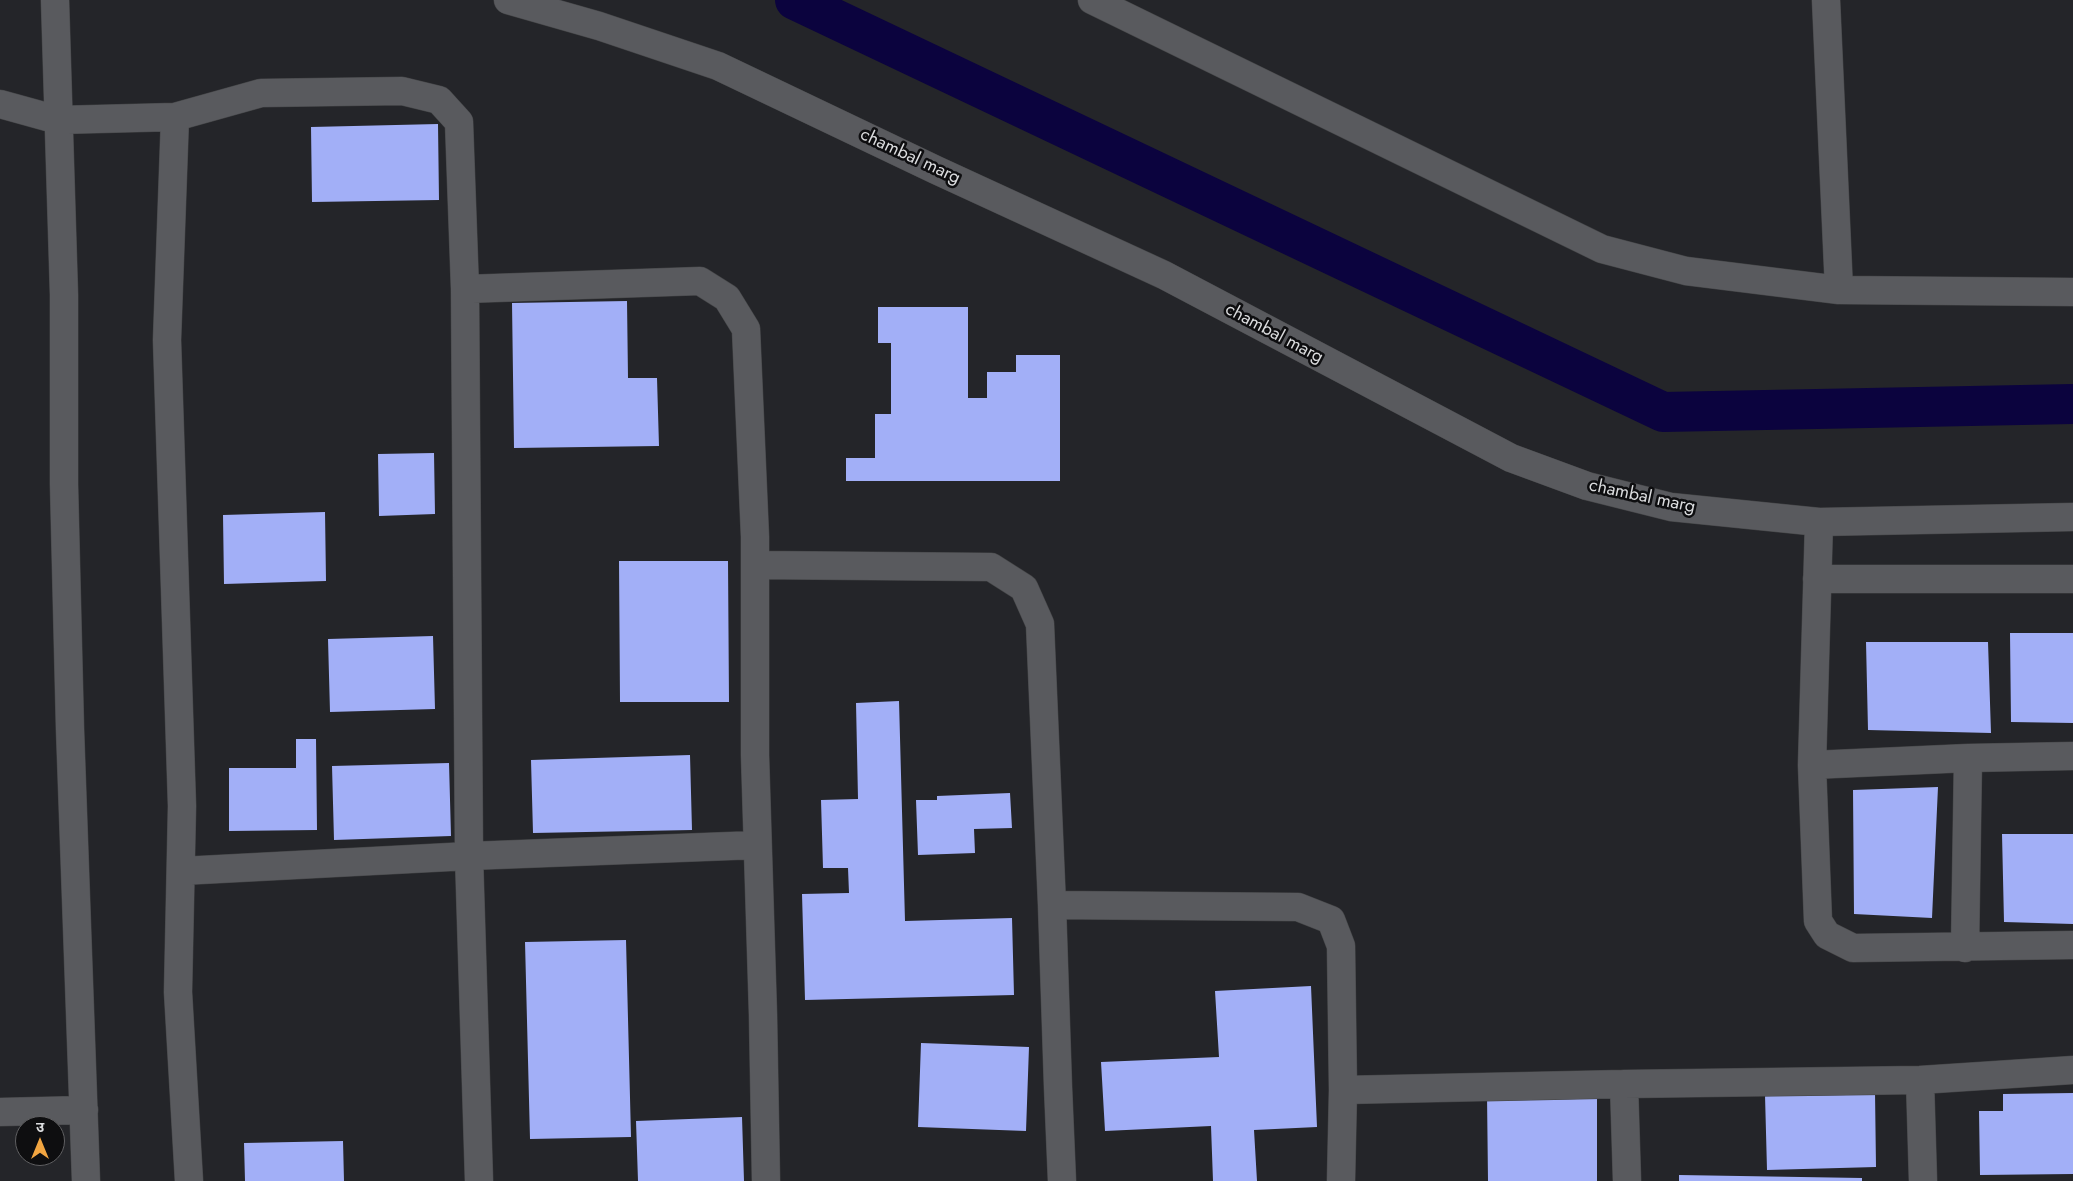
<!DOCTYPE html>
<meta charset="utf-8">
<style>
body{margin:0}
#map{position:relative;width:2073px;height:1181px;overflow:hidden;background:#242529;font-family:Jost,"Noto Sans Devanagari",sans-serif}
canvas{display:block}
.north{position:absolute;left:15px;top:1116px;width:50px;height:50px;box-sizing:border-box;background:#0e0e10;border:1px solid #606062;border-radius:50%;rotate:0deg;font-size:14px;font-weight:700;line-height:20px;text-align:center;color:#dbdcde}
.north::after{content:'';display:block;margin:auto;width:18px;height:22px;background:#f2a541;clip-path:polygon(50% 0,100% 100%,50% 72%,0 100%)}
</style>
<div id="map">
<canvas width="2073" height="1181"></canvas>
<div class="north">उ</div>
</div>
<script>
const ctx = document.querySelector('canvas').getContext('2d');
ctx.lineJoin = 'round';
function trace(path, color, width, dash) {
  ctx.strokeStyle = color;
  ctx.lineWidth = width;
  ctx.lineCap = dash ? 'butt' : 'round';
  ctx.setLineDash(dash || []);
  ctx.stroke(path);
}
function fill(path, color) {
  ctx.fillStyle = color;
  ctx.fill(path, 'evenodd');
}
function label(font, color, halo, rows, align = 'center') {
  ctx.font = font + ' Jost,sans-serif';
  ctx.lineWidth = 5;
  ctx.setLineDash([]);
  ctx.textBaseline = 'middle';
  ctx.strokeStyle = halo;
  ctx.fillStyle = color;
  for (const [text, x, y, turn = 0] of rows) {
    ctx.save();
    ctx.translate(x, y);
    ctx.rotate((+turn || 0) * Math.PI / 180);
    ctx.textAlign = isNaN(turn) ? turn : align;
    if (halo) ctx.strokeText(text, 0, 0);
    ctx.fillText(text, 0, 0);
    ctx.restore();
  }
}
const canal = new Path2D(`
 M795,0L1663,412L2073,404`);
const building = new Path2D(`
 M438,124L439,200L312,202L311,127Z
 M627,301L628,378H657L659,446L514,448L512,303Z
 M878,307H968V398H987V372H1016V355H1060V481H846V458H875V414H891V343H878Z
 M434,453L435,514L379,516L378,454Z
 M325,512L326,581L224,584L223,515Z
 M619,561H728L729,702H620Z
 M2010,633H2073V723L2011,722Z
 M433,636L435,709L330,712L328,639Z
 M1866,642H1988L1991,733L1868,730Z
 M899,701L905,921L1012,918L1014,995L805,1000L802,894L849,893L848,868H823L821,800L858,799L856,703Z
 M296,739H316L317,830L229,831V768H296Z
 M690,755L692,830L533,833L531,760Z
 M449,763L451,836L334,840L332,766Z
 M1938,787L1932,918L1854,914L1853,790Z
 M1010,793L1012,828L974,829L975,853L918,855L916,800H937V796Z
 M2002,834H2073V924L2004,922Z
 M626,940L631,1137L530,1139L525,942Z
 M1311,986L1317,1127L1254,1130L1257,1181H1213L1211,1126L1105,1131L1101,1062L1219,1057L1215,991Z
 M921,1043L1029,1047L1026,1131L918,1127Z
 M1875,1092L1876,1167L1767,1170L1765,1095Z
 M2073,1093V1174L1980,1175L1979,1111H2003V1094Z
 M1487,1095H1597V1181H1488Z
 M742,1117L744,1181H638L636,1121Z
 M343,1141L344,1181H245L244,1143Z
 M1679,1175L1862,1178V1181H1679Z`);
const minor = new Path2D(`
 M55,0L64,295V484L70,729L86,1181
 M508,0L599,26L718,66L936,170L1164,275L1511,458L1587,486L1671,507L1819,522L2073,517
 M1092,0L1602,249L1686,271L1839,290L2073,292
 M1826,0L1839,290
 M0,104L58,120L175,117L261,93L402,91L439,100L459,122L465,289L469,856L479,1181
 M175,117L167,340L182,806L178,992L189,1181
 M465,289L700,281L727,298L746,329L755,537V755L763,1015L766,1181
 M1819,522L1812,765L1818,921L1827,935L1853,948L2073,945
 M755,565L991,567L1024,588L1040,624L1052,905L1298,907L1331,920L1341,946L1343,1090L1624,1084L1920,1080L2073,1070
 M1817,579H2073
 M1812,765L1968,758L2073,756
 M181,871L469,856L757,845
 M1052,905L1058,1087L1062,1181
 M1965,948L1968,758
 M1920,1080L1923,1181
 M1624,1084L1627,1181
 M0,1112L84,1110
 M1341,1181L1343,1090`);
const streetNames = [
 ["chambal marg",910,157,25],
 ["chambal marg",1274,334,28],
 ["chambal marg",1642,497,12]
];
trace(canal, '#0b033e', 40);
fill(building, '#a2aff7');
trace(minor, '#434446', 29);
trace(minor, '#595a5e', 28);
label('18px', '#dbdcde', '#0e0e10', streetNames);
</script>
